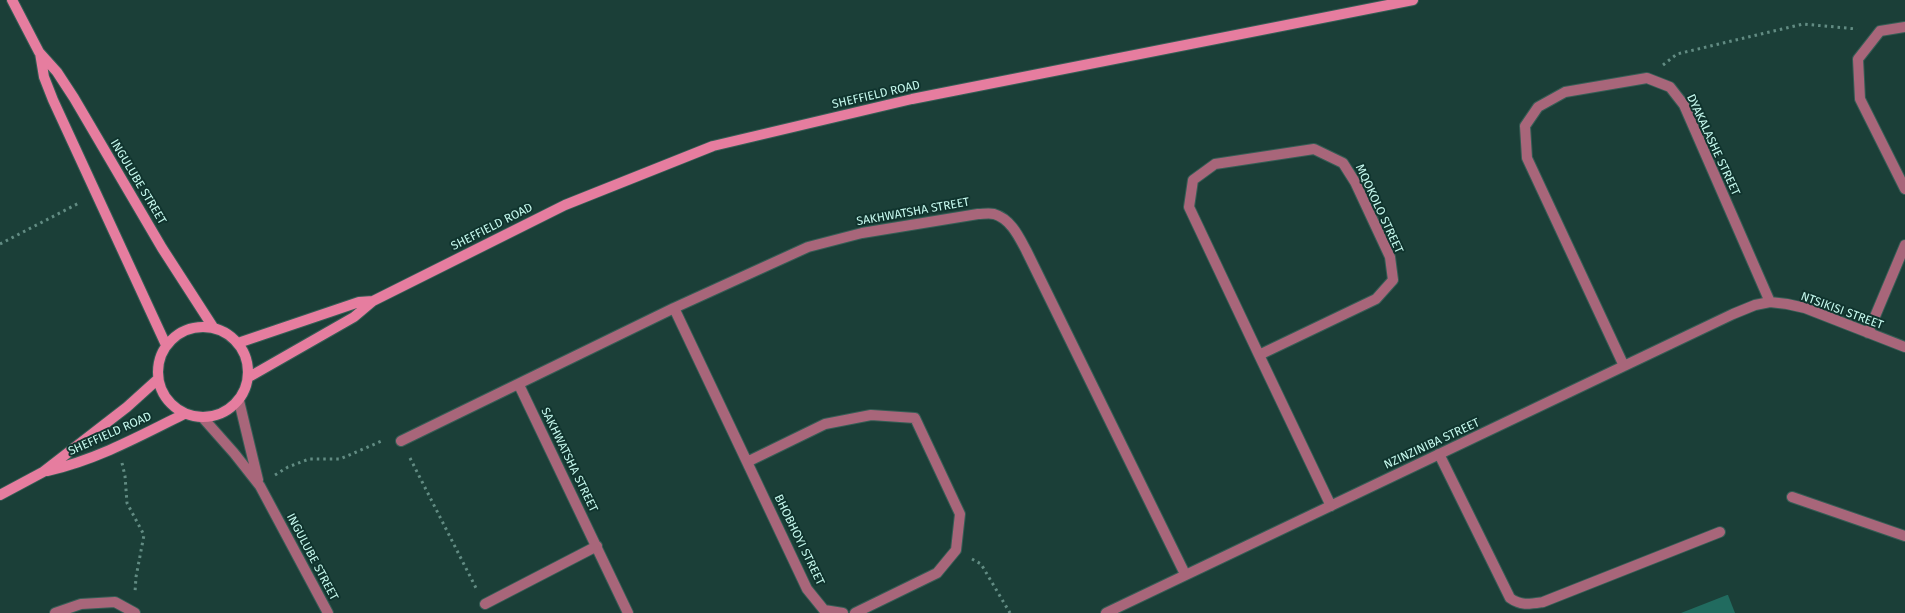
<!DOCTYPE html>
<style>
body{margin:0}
canvas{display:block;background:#1b3f38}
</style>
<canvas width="1905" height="613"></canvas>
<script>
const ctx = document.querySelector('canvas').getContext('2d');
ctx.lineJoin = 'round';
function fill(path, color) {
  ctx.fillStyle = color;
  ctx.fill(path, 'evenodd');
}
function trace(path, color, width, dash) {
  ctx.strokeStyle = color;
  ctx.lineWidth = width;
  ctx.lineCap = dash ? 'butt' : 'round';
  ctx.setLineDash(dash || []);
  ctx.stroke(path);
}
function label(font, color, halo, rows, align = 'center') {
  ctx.font = font + ' "Fira Sans",sans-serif';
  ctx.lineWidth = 4;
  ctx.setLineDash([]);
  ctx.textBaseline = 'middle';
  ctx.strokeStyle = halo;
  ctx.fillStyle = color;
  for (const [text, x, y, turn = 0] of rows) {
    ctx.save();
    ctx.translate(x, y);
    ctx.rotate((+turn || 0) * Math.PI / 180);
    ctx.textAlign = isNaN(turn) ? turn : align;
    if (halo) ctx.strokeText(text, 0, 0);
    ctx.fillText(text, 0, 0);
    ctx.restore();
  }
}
const green = new Path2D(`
 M1728,595L1735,613H1681L1727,595Z`);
const path = new Path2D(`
 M1663,65L1677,54L1803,24L1857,29
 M0,244L79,203
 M410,458L476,588
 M122,463L125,476L127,503L144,535L136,577L135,592
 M275,475L288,467L309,459H340L384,440
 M972,559L981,564L1010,613`);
const lane = new Path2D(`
 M1439,454L1510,598C1521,606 1530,604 1543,602L1720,532`);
const street = new Path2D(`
 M1905,27L1880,31L1858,59L1860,99L1905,189
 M1314,149L1343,163L1355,182L1390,257L1393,280L1376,299L1259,355L1189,207L1193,180L1215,164Z
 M674,308L747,462
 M1868,333L1905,245
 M1259,355L1331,506
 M1624,366L1527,158L1525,126L1538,107L1565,92L1647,78L1670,87L1684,105L1770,302
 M519,385L628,613
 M239,401L258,480
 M203,418L234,453L260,486L328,613
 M401,441L674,308L808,247L862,233L978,214C983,214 989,213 994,214C1011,219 1019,237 1026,250L1185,574
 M1792,497L1905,536
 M485,604L597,546
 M55,613L81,604L115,602L135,613
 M843,613L824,610L807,589L747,462L825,424L871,415L915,418L960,514L956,550L937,573L855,613
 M1106,613L1733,314L1755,305L1770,302L1787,304L1805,308L1905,347`);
const secondary = new Path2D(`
 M12,0L39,52L57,72L74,98L162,248L213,327
 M40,53L44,77L53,100L166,345
 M158 372a45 45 0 1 1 90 0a45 45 0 1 1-90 0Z
 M238,343L359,302L373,301
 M249,377L354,317L373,301L565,205L713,146L912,99L1413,0
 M47,471C96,460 140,436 184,414
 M0,495L43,472L127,407L158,379`);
const streetNames = [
 ["SHEFFIELD ROAD",876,95,-13],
 ["DYAKALASHE STREET",1713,145,65],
 ["INGULUBE STREET",138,182,59],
 ["MQOKOLO STREET",1379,209,65],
 ["SAKHWATSHA STREET",913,212,-10],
 ["SHEFFIELD ROAD",492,227,-27],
 ["NTSIKISI STREET",1842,311,20],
 ["SHEFFIELD ROAD",110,434,-24],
 ["NZINZINIBA STREET",1432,444,-25],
 ["SAKHWATSHA STREET",569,460,64],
 ["BHOBHOYI STREET",799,540,64],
 ["INGULUBE STREET",312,557,62]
];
fill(green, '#216b5f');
trace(lane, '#365d55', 12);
trace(street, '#365d55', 12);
trace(secondary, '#365d55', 12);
trace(path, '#628c83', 3, [2.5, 4]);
trace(lane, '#a8667a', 10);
trace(street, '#a8667a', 10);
trace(secondary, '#e67d9f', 10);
label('12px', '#c6f9ee', '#10342e', streetNames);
</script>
